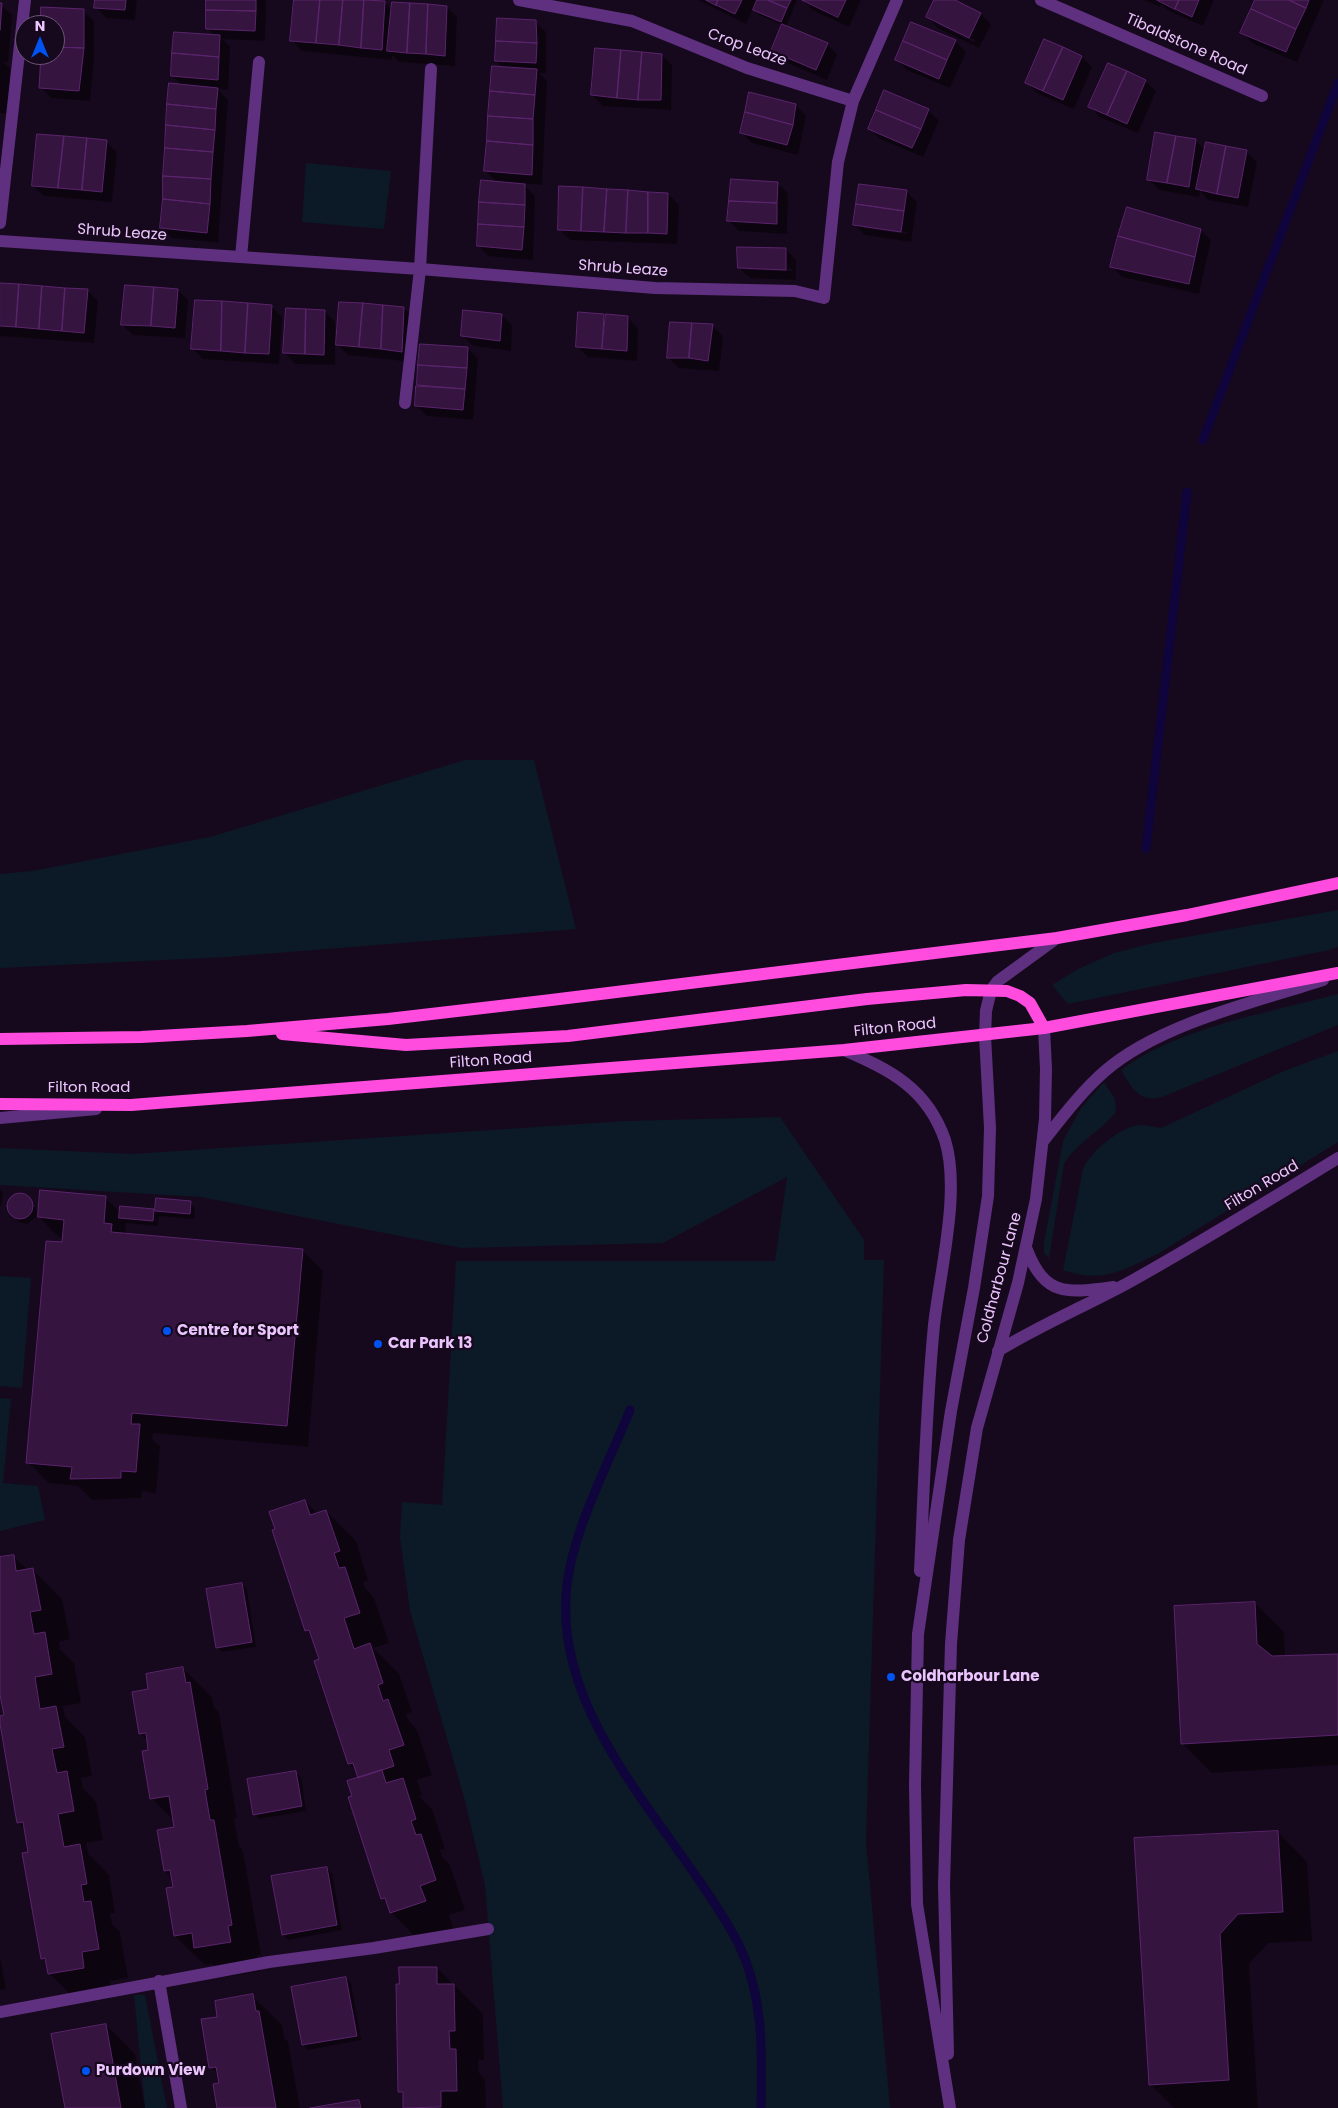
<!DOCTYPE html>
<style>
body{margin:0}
#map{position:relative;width:1338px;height:2108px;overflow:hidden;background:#17091d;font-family:Poppins,sans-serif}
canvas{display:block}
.north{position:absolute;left:15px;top:15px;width:50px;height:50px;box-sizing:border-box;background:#17091d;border:1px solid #6c5477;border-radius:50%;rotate:0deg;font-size:14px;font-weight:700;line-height:20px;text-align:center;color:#ecc5ff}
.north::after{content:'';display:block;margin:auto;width:18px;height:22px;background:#0053f0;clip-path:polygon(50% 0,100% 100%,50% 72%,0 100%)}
</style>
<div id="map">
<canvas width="1338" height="2108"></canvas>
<div class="north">N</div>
</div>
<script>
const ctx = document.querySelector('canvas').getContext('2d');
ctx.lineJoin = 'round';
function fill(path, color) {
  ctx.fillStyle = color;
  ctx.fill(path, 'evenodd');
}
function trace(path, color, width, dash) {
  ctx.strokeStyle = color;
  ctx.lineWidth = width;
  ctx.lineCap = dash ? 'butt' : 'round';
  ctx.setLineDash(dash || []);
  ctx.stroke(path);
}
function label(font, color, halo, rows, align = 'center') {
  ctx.font = font + ' Poppins,sans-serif';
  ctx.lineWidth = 4.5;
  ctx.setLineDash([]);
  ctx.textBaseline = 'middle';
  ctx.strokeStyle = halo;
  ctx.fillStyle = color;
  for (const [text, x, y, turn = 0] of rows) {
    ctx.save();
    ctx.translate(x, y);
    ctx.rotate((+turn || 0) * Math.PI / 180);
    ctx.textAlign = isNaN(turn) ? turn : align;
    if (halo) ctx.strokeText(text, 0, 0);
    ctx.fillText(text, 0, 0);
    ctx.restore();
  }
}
const green = new Path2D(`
 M306,163L391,171L384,229L302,222Z
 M465,760H534L576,929L226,957L0,968V874L32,871L210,837Z
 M1338,910V947L1329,950L1068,1004L1052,985L1078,969L1114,953L1153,943Z
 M1338,994V1025L1162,1097C1139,1103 1131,1087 1121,1070C1176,1028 1271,1012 1338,994Z
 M1338,1051V1142L1159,1253C1124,1270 1101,1284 1063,1270L1083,1169C1090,1152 1122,1125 1141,1125C1147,1125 1154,1127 1161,1128L1284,1071Z
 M1104,1082L1115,1099L1116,1112C1100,1132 1077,1142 1064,1164L1049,1258L1044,1253V1243L1063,1141L1081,1108Z
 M780,1117L864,1240V1260H884L866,1841L890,2108H503L485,1885L464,1797L410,1611L400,1537L402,1502L442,1505L456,1261H775L787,1177L663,1243L461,1248L201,1197L0,1185V1148L132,1154L625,1121Z
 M0,1276L31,1278L22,1388L0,1386Z
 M0,1398L11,1399L3,1483L38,1486L45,1520L0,1531Z
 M134,1995H145L167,2108H145Z`);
const shadow = new Path2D(`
 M96,0H137L135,20L106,18L96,7Z
 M207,0H266L265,41L222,39L230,46L228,90L217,89L228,100L218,243L172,238L161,228L170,84L182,85L172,76L215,36L207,28Z
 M295,0L384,2L392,10L447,7L457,17L455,66L399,62L392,55V60L302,51L291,40Z
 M698,0H797L786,27L827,44L837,54L827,80L783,61L772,51L783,25L759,15L753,9L746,24Z
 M861,0L849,27L814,11L803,1Z
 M936,0H953L981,14L991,24L979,48L938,28L927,17ZM938,22L975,40L974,42L938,25Z
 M1144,0H1214L1203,26L1169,11L1161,4L1160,7Z
 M1256,0H1324L1297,62L1252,43L1242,32Z
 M0,4L12,15L8,62H3L10,68L7,114L0,113Z
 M83,10L94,21V60L90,101L51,98L41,87V55H55V25H42Z
 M535,22L546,32V73H539L547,81L542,185L522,183L535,196L533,260L488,256L478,245L498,183L485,171L503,68L496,61Z
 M955,41L966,52L950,88L907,70L896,59Z
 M662,55L672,65L671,110L603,106L592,95Z
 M1082,57L1092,67L1074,109L1037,93L1026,82Z
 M1145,81L1156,91L1138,133L1100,117L1090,107Z
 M796,105L806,116L798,155L752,143L741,132Z
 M928,110L939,121L923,157L880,139L869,128Z
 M1156,134L1196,141L1205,150L1246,151L1257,162L1248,207L1208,200L1200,191L1199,197L1159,190L1148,179Z
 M106,142L117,152L112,202L44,196L33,186Z
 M778,183L788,194L787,234L739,231L728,220Z
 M906,191L917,202L911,242L865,235L854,224ZM864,225L907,232V234L864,228Z
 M668,194L679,205L677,244L570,240L559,229Z
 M1200,230L1211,240L1199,294L1122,277L1112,266Z
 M786,249L796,260V280L750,278L739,268ZM747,267L792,269V271L747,270Z
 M0,284L87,290L98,301L94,343L0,336Z
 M178,290L188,300L185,338L133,335L122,325Z
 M271,306L282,317L279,364L203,359L192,348Z
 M404,308L415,319L412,362L348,355L337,344Z
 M325,311L335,322V365L295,364L285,353Z
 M501,315L512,325L511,351L473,346L463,336Z
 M604,315L607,318L627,317L638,328L637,361L588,357L577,346Z
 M712,325L723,336L719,371L679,368L668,357Z
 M421,345L468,348L478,359L473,420L427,416L416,406Z
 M0,1189L3,1192L1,1205H0Z
 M17,1195H25L37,1210L36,1217L27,1224L19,1222L8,1211L10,1199Z
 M105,1198L121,1213V1207L156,1210L190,1203L195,1208L194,1219L159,1216L158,1226L126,1223L125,1235L302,1250L323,1271L308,1447L153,1433L152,1439L160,1446L156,1493L142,1491L141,1498L92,1500L78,1486L49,1483L28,1462L64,1238H60L39,1217Z
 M305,1501L318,1514L326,1511L356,1541L368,1580L363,1582L365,1588L374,1598L389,1643L373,1648L399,1674L412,1712L406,1714L409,1721L417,1730L432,1775L417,1780L422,1795L419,1796L432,1809L445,1849L440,1850L442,1857L450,1865L465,1910L449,1915L454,1931L420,1942L391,1912L388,1904L382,1898L353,1797L359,1779L357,1771L349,1764L316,1661L321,1659L313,1637L306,1630Z
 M13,1556L28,1570H33L62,1599L70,1639L59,1642L60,1649L74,1663L81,1703L63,1706L65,1717L85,1737L92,1776L81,1778L83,1788L96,1802L103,1840L86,1843L89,1855L109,1875L115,1913L110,1914L112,1924L120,1932L128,1978L110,1981L113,1998L79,2003L50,1974L48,1964L42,1958L30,1853L26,1830L18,1823L0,1691V1558Z
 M242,1584L247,1589L256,1647L222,1652L217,1647Z
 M1255,1603L1284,1632L1285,1657L1338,1655V1765L1212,1773L1182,1743Z
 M183,1668L212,1698L214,1707L219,1713L237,1818L234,1819L239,1846L243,1851L261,1955H257L260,1971L225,1977L212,1964L205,1965L175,1936V1888L173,1879L165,1871L175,1828L174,1821L152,1798L149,1742L140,1734L150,1690Z
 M296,1772L301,1777L306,1811L259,1819L254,1814Z
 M1278,1832L1307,1862L1312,1941L1268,1943L1249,1964L1258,2108H1174L1150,2084L1135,1839Z
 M327,1868L332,1873L342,1930L288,1940L283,1935Z
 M0,1956L6,1989L0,1990Z
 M437,1968L483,2014L484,2060H478L479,2073L485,2079L486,2108H404V2096L400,2091Z
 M346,1978L351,1983L361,2040L308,2050L303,2045Z
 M252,1996L282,2025L284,2037L288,2042L300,2108H218V2075L211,2067L219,2018Z
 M106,2025L135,2054L145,2108H66Z
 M359,2101L364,2108H317Z`);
const stream = new Path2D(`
 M1203,440L1338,83
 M1146,848L1187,492
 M630,1410C608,1465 568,1539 566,1598C560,1703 639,1793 696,1876C711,1898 728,1922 740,1947C764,1999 762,2053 761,2108`);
const building = new Path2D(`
 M95,0H126L125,10L94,8Z
 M206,0H256V11L206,10Z
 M294,0H320L316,43L290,41Z
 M320,0H343L339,45L316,43Z
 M343,0H364L361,48L339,45Z
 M364,0L385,1L382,50L361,48Z
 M706,0H718L716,5Z
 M718,0H742L735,14L716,5Z
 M757,0H768L787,8L781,22L753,10Z
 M768,0H791L787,8Z
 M802,0H846L838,17Z
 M934,0H955L981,13L969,38L926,17Z
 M1157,0H1179L1175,9Z
 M1179,0H1199L1192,17L1175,9Z
 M1255,0H1289L1306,8L1296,29L1251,9Z
 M1289,0H1309L1306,8Z
 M392,2L410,3L407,53L387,51Z
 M0,3H2L0,30Z
 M410,3L428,4L426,54L407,53Z
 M428,4L447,6L445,56L426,54Z
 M41,7L84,9V48L55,47V25H41Z
 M1251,9L1296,29L1286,52L1240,33Z
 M206,10L256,11L255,31L206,29Z
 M497,18L536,20L537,43L496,41Z
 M911,22L956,40L947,60L903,41Z
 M782,24L828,43L816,70L771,51Z
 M174,32L220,35L219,57L172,53Z
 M1044,39L1063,47L1043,91L1025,83Z
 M496,41L537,43L536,63L495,61Z
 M903,41L947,60L939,79L895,60Z
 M55,47L84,48L79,91L39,88L41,55H55Z
 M1063,47L1082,56L1063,100L1043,91Z
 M595,48L621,50L617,98L591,95Z
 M621,50L642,52L638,100L617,98Z
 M642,52L662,54L661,100H638Z
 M172,53L219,57L218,80L171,76Z
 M1108,63L1127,71L1107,115L1088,107Z
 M492,66L537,69L535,95L490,91Z
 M1127,71L1146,80L1127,124L1107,115Z
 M169,83L218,88L216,109L167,104Z
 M884,90L929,109L921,129L876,110Z
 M490,91L535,95L533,119L488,116Z
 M749,92L796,104L793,125L745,112Z
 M167,104L216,109L215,130L166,125Z
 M876,110L921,129L912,148L868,129Z
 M745,112L793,125L787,145L740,133Z
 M488,116L533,119V145L487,141Z
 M166,125L215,130L213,152L165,148Z
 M1155,132L1176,136L1167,183L1147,180Z
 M37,134L64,136L58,188L32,186Z
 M64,136L87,138L82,190L58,188Z
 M1176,136L1196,139L1189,187L1167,183Z
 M87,138L107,140L102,192L82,190Z
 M487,141L533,145L532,175L484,171Z
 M1206,142L1226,146L1217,194L1196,189Z
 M1226,146L1247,150L1238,198L1217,194Z
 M165,148L213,152L211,179L163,176Z
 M163,176L211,179L210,204L163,199Z
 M731,179L778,182L777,203L729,201Z
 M481,180L525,184V205L479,202Z
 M859,184L907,190L904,211L856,204Z
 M559,186L583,187L581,231L558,230Z
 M583,187L607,189L604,232L581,231Z
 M607,189L628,190L626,233L604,232Z
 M628,190L648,192V233H626Z
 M648,192L668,193L667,234L648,233Z
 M163,199L210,204L207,233L160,228Z
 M729,201L777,203V224L727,221Z
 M479,202L525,205L524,227L478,224Z
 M856,204L904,211L901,232L853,225Z
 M1127,207L1201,229L1195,257L1118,236Z
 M478,224L524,227L522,250L477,246Z
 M1118,236L1195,257L1189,284L1110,267Z
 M737,247L786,248V270L738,268Z
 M0,283L19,284L16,327L0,326Z
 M19,284L42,286L39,329L16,327Z
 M125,285L154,287L151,326L121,325Z
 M42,286L65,288L62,331L39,329Z
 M154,287L178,289L175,328L151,326Z
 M65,288L88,289L84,333L62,331Z
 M195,300L222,301L221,351L191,349Z
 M222,301L248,303L245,353L221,351Z
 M339,302L363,303L359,347L336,345Z
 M248,303L272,305L269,354L245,353Z
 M363,303L383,305L381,349L359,347Z
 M383,305L404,307L402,352L381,349Z
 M286,308L306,309L305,354L283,353Z
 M306,309L325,310L324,355L305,354Z
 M463,310L502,314L500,341L461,336Z
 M578,312L604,314L602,349L576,347Z
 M606,314L628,316L627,351L602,349Z
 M670,322L692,323L689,358H667Z
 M692,323L713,324L708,361L689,358Z
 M420,344L468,347L467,368L418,365Z
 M418,365L467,368L465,389L417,385Z
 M416,386L465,389L463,410L415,406Z
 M40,1190L106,1196L104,1223L112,1224L111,1232L303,1249L287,1426L132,1413L131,1424H140L136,1472L121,1471V1478L70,1479L72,1467L26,1463L46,1241L62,1242L64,1220L38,1217Z
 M7 1206a13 13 0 1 1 26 0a13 13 0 1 1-26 0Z
 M156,1198L191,1201L190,1214L155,1211Z
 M120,1206L154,1209L153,1221L119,1218Z
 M305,1500L310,1515L326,1510L340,1551L334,1553L339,1568L345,1567L360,1613L344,1618L354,1649L370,1643L383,1683L378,1685L383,1701L388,1699L404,1745L389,1750L394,1766L358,1778L353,1763L348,1764L314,1661L319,1659L309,1630L305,1631L272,1530L275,1529L269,1512Z
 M14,1555L16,1571L33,1568L41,1610L30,1612L34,1634L45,1632L52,1674L35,1677L40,1709L56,1706L64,1747L52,1749L57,1773L67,1771L74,1811L58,1814L64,1847L80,1844L87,1884L81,1885L84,1902L91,1901L99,1949L82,1952L84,1968L48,1974L45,1958L41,1959L22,1853L28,1852L23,1822L17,1823L0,1724V1716L4,1715L0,1695V1557Z
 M242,1583L252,1642L216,1648L206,1589Z
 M1255,1602L1257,1644L1272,1656L1338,1654V1735L1181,1744L1174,1606Z
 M183,1667L186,1683L190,1682L208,1789L205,1790L210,1820H214L232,1925L228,1926L231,1942L194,1948L192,1933L174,1936L166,1888L173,1887L170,1870L164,1871L157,1830L174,1827L169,1796L150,1799L142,1751L148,1750L146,1733L139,1734L132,1692L148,1689L146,1674Z
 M382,1770L386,1783L403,1778L416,1819L411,1821L416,1835L421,1834L436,1880L420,1886L426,1901L390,1913L385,1898L381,1899L348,1797L352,1796L347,1781Z
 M296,1771L302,1806L253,1815L247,1779Z
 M1278,1831L1283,1912L1238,1914L1220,1934L1229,2080L1149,2085L1134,1838Z
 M327,1867L337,1925L282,1935L271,1876Z
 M399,1967H437V1984H454L455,2031H449L450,2049H456L457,2091H441V2107L403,2108V2092H398L396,1984H399Z
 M346,1977L357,2036L302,2045L291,1987Z
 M253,1994L256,2011H259L276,2108H217L213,2084L219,2083L216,2067L209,2068L201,2019L217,2017L215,2001Z
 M106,2024L121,2108H65L51,2034Z
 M359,2100L361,2108H310Z`);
const minor = new Path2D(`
 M519,0L632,21L747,68L853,101
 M1041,0L1262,96
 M431,69L420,269L655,288L795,291L824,298L838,162L853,101L897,0
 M0,223L25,0
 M0,241L420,269L405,403
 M241,257L259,62
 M844,1050C890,1070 927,1088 945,1140C961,1191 940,1271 934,1325C926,1407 924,1489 920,1571
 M0,1118L96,1109
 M1044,1140C1063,1116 1082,1091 1105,1071C1159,1024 1255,1002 1323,980
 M1027,1250C1045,1297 1068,1293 1113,1287
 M998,1351C1039,1326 1083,1307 1126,1284C1198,1244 1268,1201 1338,1158
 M159,1981L181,2108
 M0,2012L269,1962L374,1948L488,1929
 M948,2054L944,1885L951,1644L959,1540L977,1428L1018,1283L1036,1199L1045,1119L1046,1069L1044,1028
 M950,2108L917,1904L915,1785L918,1634L951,1411L974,1288L988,1196L990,1128L985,1036L986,1011L991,990L998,981L1057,938`);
const major = new Path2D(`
 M282,1034L406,1045L568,1036L867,999L966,990L1007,991L1020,996L1030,1003L1044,1028
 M0,1039L141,1037L247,1031L388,1019L543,1001L1057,938L1187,915L1338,883
 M0,1104L131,1105L844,1050L1044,1028L1338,973`);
const markers = [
 [167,1331,5,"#0053f0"],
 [378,1344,5,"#0053f0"],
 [891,1677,5,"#0053f0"],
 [86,2071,5,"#0053f0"]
];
const streetNames = [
 ["Tibaldstone Road",1186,45,24],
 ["Crop Leaze",747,48,20],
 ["Shrub Leaze",122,233,4],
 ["Shrub Leaze",623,269,4],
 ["Filton Road",895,1028,-6],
 ["Filton Road",491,1061,-4],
 ["Filton Road",89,1088],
 ["Filton Road",1262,1186,-31],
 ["Coldharbour Lane",1000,1278,-75]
];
const poiNames = [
 ["Centre for Sport",177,1331],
 ["Car Park 13",388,1344],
 ["Coldharbour Lane",901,1677],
 ["Purdown View",96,2071]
];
fill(green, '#0c1927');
fill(shadow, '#0007');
trace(stream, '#0f043b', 9);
fill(building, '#35143f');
trace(building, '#5b246d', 1);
trace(minor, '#5f3080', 12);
trace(major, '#ff4cdf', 12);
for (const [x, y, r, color] of markers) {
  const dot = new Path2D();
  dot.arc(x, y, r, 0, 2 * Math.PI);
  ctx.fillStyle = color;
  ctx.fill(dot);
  trace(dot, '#17091d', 2);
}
label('15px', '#ecc5ff', '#17091d', streetNames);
label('bold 15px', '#ecc5ff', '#17091d', poiNames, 'left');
</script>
